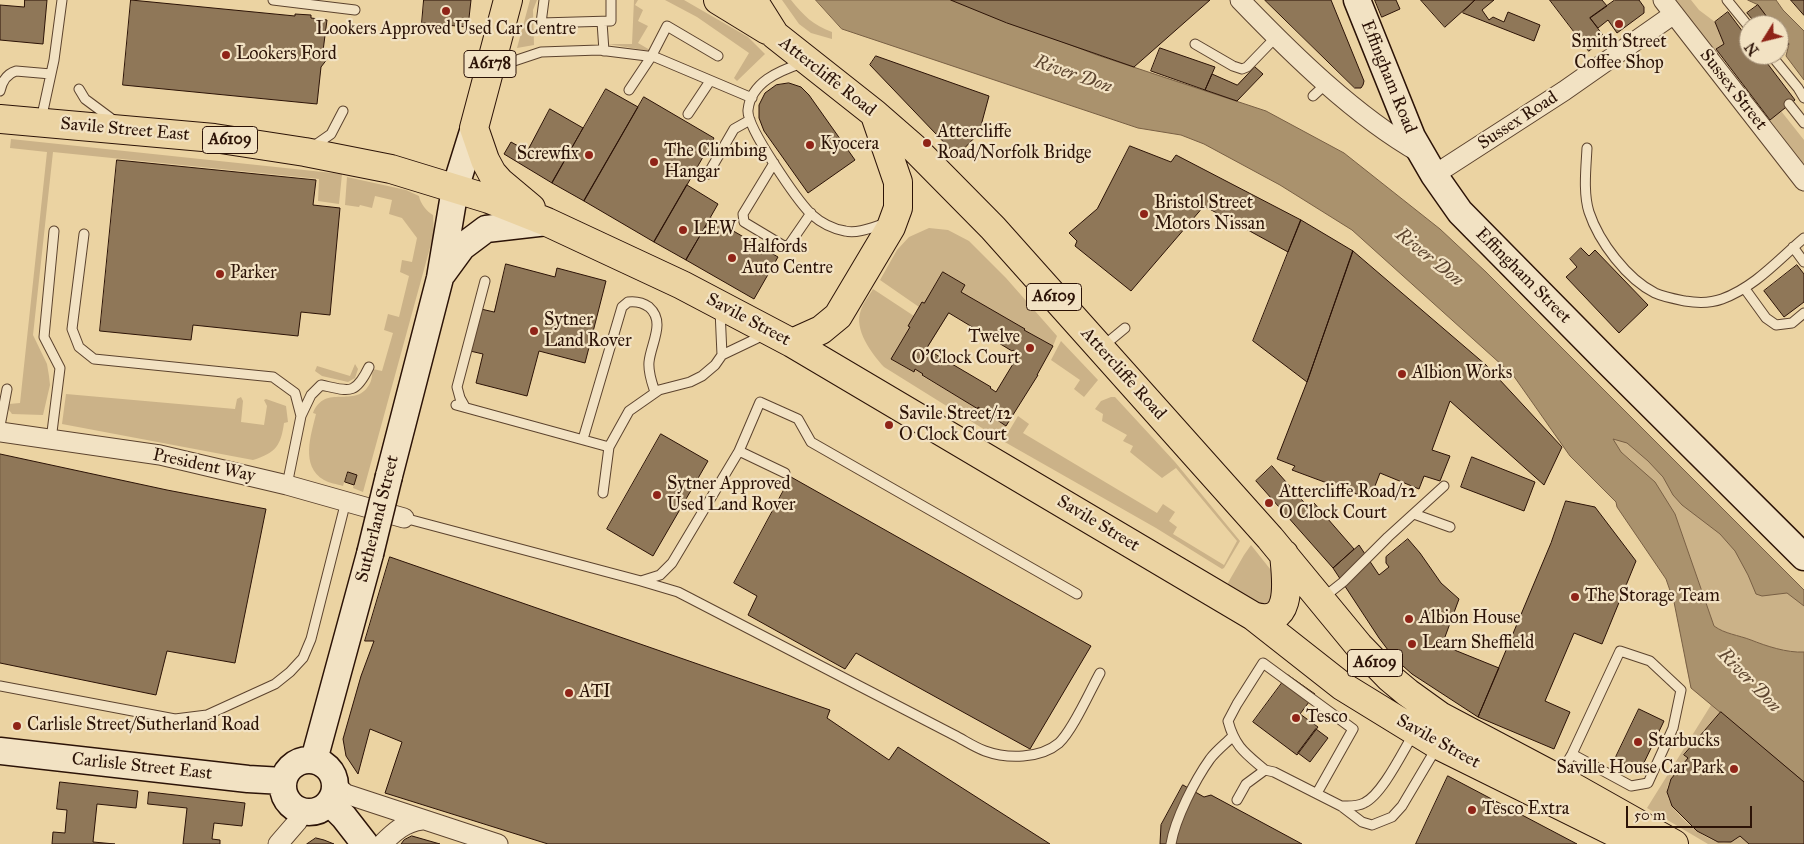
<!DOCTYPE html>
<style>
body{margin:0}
#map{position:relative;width:1804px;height:844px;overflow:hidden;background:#ebd3a2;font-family:"IM FELL Great Primer",serif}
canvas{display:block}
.north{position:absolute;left:1739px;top:15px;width:50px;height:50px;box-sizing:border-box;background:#f2e2c3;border:1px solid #a38f78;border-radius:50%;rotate:234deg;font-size:14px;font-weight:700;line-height:20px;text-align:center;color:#2c1307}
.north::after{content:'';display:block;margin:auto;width:18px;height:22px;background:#8f2418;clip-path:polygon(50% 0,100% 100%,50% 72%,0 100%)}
.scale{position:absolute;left:1626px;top:806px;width:126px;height:22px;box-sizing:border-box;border:2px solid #2c1307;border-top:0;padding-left:6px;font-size:15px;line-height:18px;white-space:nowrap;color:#2c1307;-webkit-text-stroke:4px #f2e2c3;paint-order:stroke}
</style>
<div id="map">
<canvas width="1804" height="844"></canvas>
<div class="north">N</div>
<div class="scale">50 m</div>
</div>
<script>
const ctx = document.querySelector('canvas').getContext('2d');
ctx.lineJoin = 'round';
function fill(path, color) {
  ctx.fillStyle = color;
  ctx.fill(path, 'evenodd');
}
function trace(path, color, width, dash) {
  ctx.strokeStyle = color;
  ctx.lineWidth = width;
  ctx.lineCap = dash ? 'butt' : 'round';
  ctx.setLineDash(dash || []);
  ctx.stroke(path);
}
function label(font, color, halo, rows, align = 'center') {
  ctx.font = font + ' "IM FELL Great Primer",serif';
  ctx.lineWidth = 4.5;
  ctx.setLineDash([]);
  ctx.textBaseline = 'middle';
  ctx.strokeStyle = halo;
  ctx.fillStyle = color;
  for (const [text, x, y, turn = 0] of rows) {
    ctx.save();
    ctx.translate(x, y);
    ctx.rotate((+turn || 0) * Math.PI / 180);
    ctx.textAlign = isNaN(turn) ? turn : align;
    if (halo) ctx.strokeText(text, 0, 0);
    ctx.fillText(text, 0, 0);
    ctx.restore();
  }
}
const green = new Path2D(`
 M530,0H537L533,10L534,45L517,48Z
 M634,0H638L635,5L643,10L638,21L648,26L638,43L650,50L649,51L608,44H632Z
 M665,0H684L748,37L765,54L737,81L734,78L749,53L697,17Z
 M782,0H791C804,16 813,25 832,32V39L811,33L799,24Z
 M1671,0H1691L1699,10L1715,22L1724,44L1716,49L1719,54L1711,53Z
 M1781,111L1804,140V165L1770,120Z
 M11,139L342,174L339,204L318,201L319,179L53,152L33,335L47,364L49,376L50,385L43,415L12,414L9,410V404L20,403L47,152L10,148Z
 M347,177L406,190L419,196C420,203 427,212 433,215L434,233L363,492L353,488L357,475L347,473L343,486C337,484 329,483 324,480C300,466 311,435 316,414L313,413C325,383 355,409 369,385C372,381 372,374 373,369L382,371L393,333L384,330L388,314L399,317L409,276L400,272L402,260L412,262L417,238L402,218L389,214L392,200L375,196L372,208L360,205L359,207L345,205Z
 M929,228L948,230L969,241L1006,278L1057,336L1053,346L1024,330V329L961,292L965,285L943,272L924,303L922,302L919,307L880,280L897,250L909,237Z
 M873,289L914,316L908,326L910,327L891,359L913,372L915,369L923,374L922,376L977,408L978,407L1006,426L998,438L884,367C872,354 853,329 861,310C863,303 869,296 873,289Z
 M1061,341L1098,380L1084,397L1074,389L1080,380L1051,360Z
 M355,364L358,369L355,378L348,382L322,376L315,371L317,366L350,376Z
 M1592,378L1804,590V652C1787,653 1766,646 1751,640C1738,635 1725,634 1714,626L1675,514L1631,460L1621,452L1612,439Z
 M66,394L235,409L237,399L241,397L243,401L241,422L264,425L267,406L264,400L266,399L286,406L288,422L284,423C281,445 276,453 253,460L62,424Z
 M1111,397H1115L1175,462L1240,541L1224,568L1222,569L1156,528L1003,441L1018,416L1029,424L1023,433L1157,513L1163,504L1175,512L1169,521L1177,527L1173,534L1224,565L1237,541L1176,468L1162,478L1130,452L1133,446L1123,441L1127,435L1102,421L1103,414L1095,409L1101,401Z
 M1251,545L1278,579L1277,598L1263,607L1225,588L1244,555Z
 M1685,661L1804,782L1721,713L1684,755L1688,758C1682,767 1667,780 1667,791C1666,809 1702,838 1718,842C1726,844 1733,842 1740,836L1749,844H1708L1647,808L1711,705L1691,688Z`);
const water = new Path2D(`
 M816,0H954L1097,55L1266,111L1344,153L1440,229L1486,272L1804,590V606L1787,593L1762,596L1756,594L1748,575L1735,551L1720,534L1682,505L1673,495L1663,477L1648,461L1627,443L1613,439L1621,452L1655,482L1675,514L1714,626C1725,634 1738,635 1751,640C1766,646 1787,653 1804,652V782L1691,688L1674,602L1666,579L1617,507L1616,502L1570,456L1513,375L1352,230L1280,185L1204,144L1181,135L1138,128L842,29Z
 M1748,0H1776L1783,10L1804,31V80L1786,56L1789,44L1779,32V25H1773L1758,5Z`);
const building = new Path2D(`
 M25,0H47L43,44L0,40V5L24,7Z
 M131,0L295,16V14L311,15V18L327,20L323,51L328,58L321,67L317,104L123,85Z
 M424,0H471L468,27L422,23Z
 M951,0H1210L1134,67L1007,23Z
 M1265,0H1331L1364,81L1363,85L1361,88H1355Z
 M1375,0H1396L1400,9L1382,17Z
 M1421,0H1475L1445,27Z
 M1475,0H1494L1482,10L1489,20L1493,17L1504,22L1508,12L1540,25L1534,41L1463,13Z
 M1550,0H1602L1607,6L1590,18L1605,38L1589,51Z
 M1615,0H1639L1644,7V13L1617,33L1608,20L1598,28L1590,18Z
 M1791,0H1804V15Z
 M1758,5L1773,25H1757L1747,13Z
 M1728,12L1749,40V55H1761L1795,100L1770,120L1716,49L1724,44L1715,22Z
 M1779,32L1789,44L1779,52Z
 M1160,48L1215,67L1205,90L1151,71Z
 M876,56L989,96L979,133L957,156L870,65Z
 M1255,67L1263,74L1237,101L1205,90L1212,74L1237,85Z
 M789,83L801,87L809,95L855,160L808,193L764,131L759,118V105L765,93L776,85Z
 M606,89L638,107L584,201L552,183Z
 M644,97L714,138L654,242L584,201Z
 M550,109L583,128L552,183L504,154L511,142L527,151Z
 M1130,146L1171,162L1176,155L1301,220L1288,252L1204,206L1131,291L1075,246L1077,241L1069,233L1097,209Z
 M117,160L316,180L313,205L340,208L330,315L301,312L298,336L193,325L191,340L100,331Z
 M687,185L718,204L686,260L654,242Z
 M711,218L778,257L754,299L686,260Z
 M1301,220L1353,251L1307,382L1253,341Z
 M1581,248L1589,256L1595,250L1648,305L1619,333L1566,277L1577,267L1570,259Z
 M1353,251L1486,365L1562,447L1544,485L1450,401L1432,450L1450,456L1440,481L1424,476L1419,489L1380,473L1370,499L1292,470L1295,466L1277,459L1307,382Z
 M506,264L555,277L557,268L606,281L585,363L539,351L527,396L476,383L483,354L470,351L481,309L494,312Z
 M1797,265L1804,274V302L1784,317L1764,291Z
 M943,272L965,285L961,292L1025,329L1024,330L1053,346L1037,375H1038L1006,426L978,407V409L922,375L923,374L915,369L914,372L891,359L910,327L908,326L922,302L924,303ZM949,313L1012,351L1013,350L1019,354L996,392L990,388L991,387L935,354L934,355L926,350Z
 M661,434L708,461L653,556L607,529Z
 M0,454L167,490L266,509L235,663L167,651L156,695L0,663Z
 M1472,457L1535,482L1524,511L1461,487Z
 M1272,466L1309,508L1314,503L1354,549L1333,568L1256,481Z
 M348,472L357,475L354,485L345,482Z
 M791,477L1091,646L1030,749L856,653L845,669L748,615L757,596L734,583Z
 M1566,501L1595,507L1636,561L1602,644L1574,633L1545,701L1570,712L1554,749L1478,717L1551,543Z
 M1408,539L1420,553L1441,583L1459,599L1442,645L1499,668L1478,717L1412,674L1394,658L1379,638L1333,568L1359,545L1379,575L1389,567L1386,563V557Z
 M390,557L830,710L827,718L889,760L898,747L1050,844H548L385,793L402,742L370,729L358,774L346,756L343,739L361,676L374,641H365Z
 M1288,675L1315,694L1300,714L1318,727L1297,755L1253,722Z
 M1639,709L1664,721L1640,771L1615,759Z
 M1721,712L1804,782V844H1749L1740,836L1731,842H1718L1697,831L1672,806L1667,792L1671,779L1688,758L1684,755Z
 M1316,729L1328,738L1310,762L1298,753Z
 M1448,776L1577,844H1416Z
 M60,782L138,791L136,808L97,804L93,842L115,844H52L53,832L65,833L67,810L57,809Z
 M1183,785L1204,797L1211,795L1302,844H1160L1161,825Z
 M149,792L245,803L242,826L214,823L212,839L220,840V844H183L187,808L148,804Z
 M412,836L440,844H401L404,840Z
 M316,838L324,840L334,844H307Z`);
const lane = new Path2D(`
 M273,0L355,10
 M544,0L541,23L611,21V0
 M1727,0L1749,27
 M602,22L604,51
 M1195,44L1233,66L1242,69L1247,67L1276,37
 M1771,55L1798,88L1804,98
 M802,63C779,71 751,82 748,110C746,127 798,201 811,214C820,222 833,229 845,231C858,234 873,227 886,223
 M496,67L541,52L599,50L655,57L752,98
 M79,89L85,99L116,122
 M629,90L651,57L667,26L718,56
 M0,91C2,82 6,74 16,71L51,74
 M1313,96L1327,83
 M1789,104L1804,123
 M688,114L710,81
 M41,120L54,60L62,0
 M311,148L331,134L343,111
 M1587,148C1586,168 1583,193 1589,212C1599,242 1627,279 1655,293C1664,297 1675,299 1685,301C1697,303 1711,303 1722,299C1755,287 1778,260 1804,238
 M774,163L743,214L744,222L784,246L789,245L811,213
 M708,174L734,129L750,120
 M84,234L72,329L79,347L94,359L273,377L295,393L301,416L287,485
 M1793,247L1804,262
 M1745,289L1766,318L1776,325L1792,323L1804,313
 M720,310L722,355
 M1102,347L1125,328
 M456,405L609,447
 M465,407L460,398L457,387L485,281
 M301,416L311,395L321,385C349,391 355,396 369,367
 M0,426L7,389
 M583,439L622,307L628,302C636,301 642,302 649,307C666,322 651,343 649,362C648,373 652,383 655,392
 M51,440L60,368L44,337L54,231
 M739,451L760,402L798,419L811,442L1077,594
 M603,493L609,447L629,411L659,390L690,382L702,376L715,365L722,355L766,334
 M1414,514L1450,527
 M404,518L641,581L660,575L672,563L739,451L785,473
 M641,581L678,592L954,735C964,740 974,747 985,751C1007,759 1040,759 1059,743C1073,730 1090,691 1100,673
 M1324,597L1343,582L1388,537L1444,486
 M0,686L175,719L207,715L275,684L290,672L303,658L311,639L346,501
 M1265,770C1245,753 1235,747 1228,721L1237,704L1263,663L1353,729L1317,793
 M1559,776L1572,754L1620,651L1650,661L1681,690L1673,728L1648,783L1631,786L1572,754
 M1237,800L1246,784L1265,770L1274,772L1341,806L1362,822L1372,825L1392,817L1402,806L1437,747
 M1341,806C1349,806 1357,807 1364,803C1382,795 1403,751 1414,733
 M1171,844C1175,819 1195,780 1210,759C1216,751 1225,744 1232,737`);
const street = new Path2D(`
 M1240,0C1292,54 1355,116 1420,153
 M1663,0L1804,181
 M1434,175L1564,91L1674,14
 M0,432L160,455L287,485L404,518
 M335,785L346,794L498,844
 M278,844L297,822L303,812
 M382,844C394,832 405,822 422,820`);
const secondary = new Path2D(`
 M1357,0L1412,137L1434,175L1460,212L1606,360L1804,557
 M443,273L462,247L486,229L547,222
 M389,476L440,278L455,189L474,128
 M0,751L248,779L283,781
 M283 786a26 26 0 1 1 52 0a26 26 0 1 1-52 0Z
 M314,760L370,554
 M330,803L344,817L365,844`);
const primary = new Path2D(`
 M508,0L474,128L485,160L492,173L500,182L531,208
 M718,0L767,30
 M753,0L775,35L875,114L914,148L993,228L1270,538L1359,646L1390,678L1408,693L1440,716L1557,778L1674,844
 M0,119L214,138L305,152L391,169L489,199L547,222L682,285L792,343L1253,616L1342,686L1438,745L1638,844
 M792,343L821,330L838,316L891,227L898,208V182L876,118
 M1253,616C1295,629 1286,577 1284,554`);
const secondaryBridge = new Path2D(`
 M370,554L389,476`);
const markers = [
 [446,11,5,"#8f2418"],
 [1619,24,5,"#8f2418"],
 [226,55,5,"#8f2418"],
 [927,143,5,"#8f2418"],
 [810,145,5,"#8f2418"],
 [589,155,5,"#8f2418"],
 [654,162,5,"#8f2418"],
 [1144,214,5,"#8f2418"],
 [683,230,5,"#8f2418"],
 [732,258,5,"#8f2418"],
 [220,274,5,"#8f2418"],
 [534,331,5,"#8f2418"],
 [1030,348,5,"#8f2418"],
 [1402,374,5,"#8f2418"],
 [889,425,5,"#8f2418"],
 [657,495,5,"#8f2418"],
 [1269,503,5,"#8f2418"],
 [1575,597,5,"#8f2418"],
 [1409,619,5,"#8f2418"],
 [1412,644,5,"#8f2418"],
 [569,693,5,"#8f2418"],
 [1296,718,5,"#8f2418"],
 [17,726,5,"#8f2418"],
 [1638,742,5,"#8f2418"],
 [1734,769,5,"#8f2418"],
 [1472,810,5,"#8f2418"]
];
const shields = [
 [490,64,52],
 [230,140,55],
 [1054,297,55],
 [1375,663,55]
];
const shieldNames = [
 ["A6178",490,64],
 ["A6109",230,140],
 ["A6109",1054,297],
 ["A6109",1375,663]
];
const poiNames = [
 ["Lookers Approved Used Car Centre",446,30,"center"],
 ["Smith Street",1619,43,"center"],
 ["Coffee Shop",1619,64,"center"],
 ["Lookers Ford",236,55],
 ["Attercliffe",937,133],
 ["Road/Norfolk Bridge",937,154],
 ["Kyocera",820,145],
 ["The Climbing",664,152],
 ["Hangar",664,173],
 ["Screwfix",579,155,"right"],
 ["Bristol Street",1154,204],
 ["Motors Nissan",1154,225],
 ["LEW",693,230],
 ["Halfords",742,248],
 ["Auto Centre",742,269],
 ["Parker",230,274],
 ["Sytner",544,321],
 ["Land Rover",544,342],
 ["Twelve",1020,338,"right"],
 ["O'Clock Court",1020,359,"right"],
 ["Albion Works",1412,374],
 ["Savile Street/12",899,415],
 ["O Clock Court",899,436],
 ["Sytner Approved",667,485],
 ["Used Land Rover",667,506],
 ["Attercliffe Road/12",1279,493],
 ["O Clock Court",1279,514],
 ["The Storage Team",1585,597],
 ["Albion House",1419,619],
 ["Learn Sheffield",1422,644],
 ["ATI",579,693],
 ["Tesco",1306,718],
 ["Carlisle Street/Sutherland Road",27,726],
 ["Starbucks",1648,742],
 ["Saville House Car Park",1724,769,"right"],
 ["Tesco Extra",1482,810]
];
const streetNames = [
 ["Attercliffe Road",827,77,38],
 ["Effingham Road",1388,77,68],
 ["Sussex Street",1733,90,52],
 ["Sussex Road",1518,121,-33],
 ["Savile Street East",125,130,5],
 ["Effingham Street",1523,276,45],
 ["Savile Street",748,320,28],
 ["Attercliffe Road",1123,374,48],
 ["President Way",204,466,12],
 ["Sutherland Street",378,519,-76],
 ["Savile Street",1098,524,31],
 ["Savile Street",1438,742,29],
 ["Carlisle Street East",142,767,6]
];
const waterNames = [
 ["River Don",1073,75,19],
 ["River Don",1429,258,39],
 ["River Don",1749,681,46]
];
fill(green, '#cbb288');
fill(water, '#aa926d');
trace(water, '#785f44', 1);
fill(building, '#8f7758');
trace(building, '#2c1307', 1);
trace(lane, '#5c432e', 11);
trace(street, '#5c432e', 21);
trace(secondary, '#2c1307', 29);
trace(primary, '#2c1307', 30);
trace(lane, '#f2e2c3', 9);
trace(street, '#f2e2c3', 19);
trace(secondary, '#f2e2c3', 26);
trace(primary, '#ebd3a2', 28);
trace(secondaryBridge, '#2c1307', 29, []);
trace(secondaryBridge, '#f2e2c3', 26);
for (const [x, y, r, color] of markers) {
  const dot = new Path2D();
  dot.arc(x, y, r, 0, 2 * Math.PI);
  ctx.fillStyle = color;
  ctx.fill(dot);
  trace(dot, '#f2e2c3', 2);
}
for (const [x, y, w] of shields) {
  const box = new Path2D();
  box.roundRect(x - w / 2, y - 13.5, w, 27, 4);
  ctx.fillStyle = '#f2e2c3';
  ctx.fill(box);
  trace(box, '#2c1307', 1);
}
label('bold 16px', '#2c1307', null, shieldNames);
label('18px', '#2c1307', '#f2e2c3', poiNames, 'left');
label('18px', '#2c1307', '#f2e2c3', streetNames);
label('italic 19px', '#5e4630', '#f2e2c3', waterNames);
</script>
